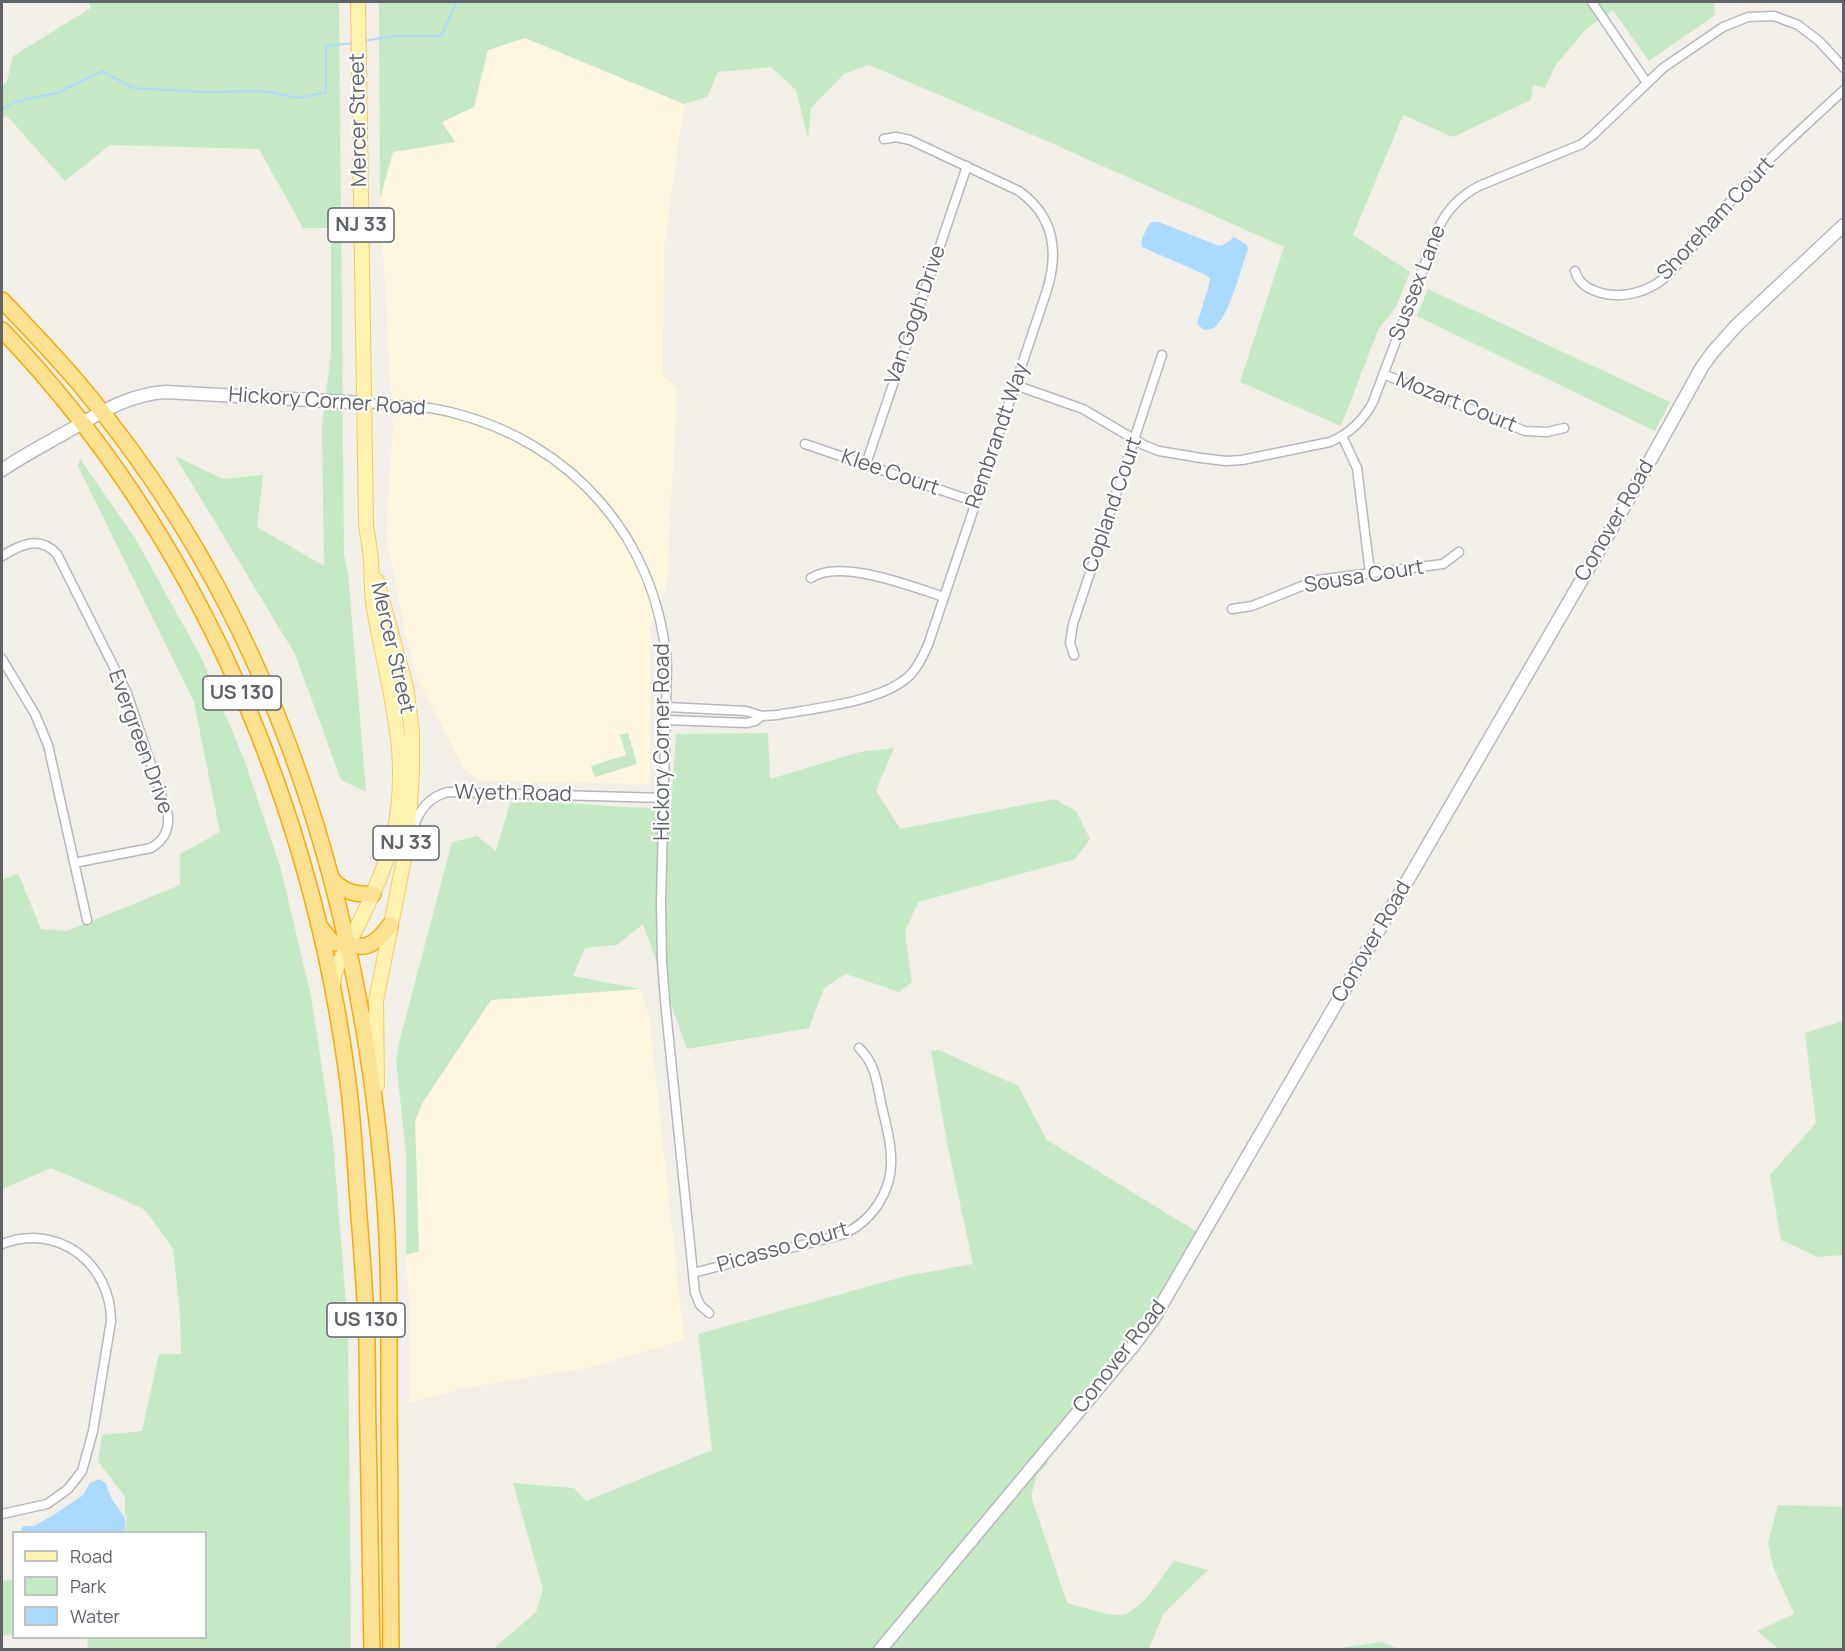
<!DOCTYPE html>
<style>
body{margin:0}
#map{position:relative;width:1845px;height:1651px;overflow:hidden;background:#f1efe8;font-family:Manrope,sans-serif}
canvas{display:block}
.frame{position:absolute;inset:0;border:3px solid #5f6368;pointer-events:none}
.legend{position:absolute;left:12px;top:1531px;width:195px;height:108px;box-sizing:border-box;background:#fff;border:2px solid #bfc1c3;margin:0;padding:8px 10px;list-style:none;font-size:18px;color:#5f6368}
.legend li{display:flex;align-items:center;gap:12px;height:30px}
.legend b{width:30px;border:2px solid #bfc1c3}
</style>
<div id="map">
<canvas width="1845" height="1651"></canvas>
<div class="frame"></div>
<ul class="legend">
<li><b style="height:8px;background:#fff2af"></b>Road</li>
<li><b style="height:16px;background:#c5e8c5"></b>Park</li>
<li><b style="height:16px;background:#aadaff"></b>Water</li>
</ul>
</div>
<script>
const ctx = document.querySelector('canvas').getContext('2d');
ctx.lineJoin = 'round';
function fill(path, color) {
  ctx.fillStyle = color;
  ctx.fill(path, 'evenodd');
}
function trace(path, color, width, dash) {
  ctx.strokeStyle = color;
  ctx.lineWidth = width;
  ctx.lineCap = dash ? 'butt' : 'round';
  ctx.setLineDash(dash || []);
  ctx.stroke(path);
}
function label(font, color, halo, rows, align = 'center') {
  ctx.font = font + ' Manrope,sans-serif';
  ctx.lineWidth = 4.5;
  ctx.setLineDash([]);
  ctx.textBaseline = 'middle';
  ctx.strokeStyle = halo;
  ctx.fillStyle = color;
  for (const [text, x, y, turn = 0] of rows) {
    ctx.save();
    ctx.translate(x, y);
    ctx.rotate((+turn || 0) * Math.PI / 180);
    ctx.textAlign = isNaN(turn) ? turn : align;
    if (halo) ctx.strokeText(text, 0, 0);
    ctx.fillText(text, 0, 0);
    ctx.restore();
  }
}
const commercial = new Path2D(`
 M525,38L684,104L664,247L663,375L677,388L667,583L650,627V784L478,781L463,767L417,678L406,636L386,535L393,427L380,199L392,152L442,122L474,107L488,50Z
 M640,989L649,1015L684,1340L591,1367L464,1388L409,1403V1300L406,1255L419,1251L415,1120L423,1102L491,1000Z`);
const green = new Path2D(`
 M88,2H339L344,555L348,573L366,792L341,780L295,654L175,456L223,479L263,475L257,527L324,566L322,424L331,354V228H303L259,149L110,145L65,181L7,116L2,118V86L7,81L13,56L91,8Z
 M379,2H1714L1715,15L1649,61L1613,10L1587,28L1555,66L1545,88L1533,85L1531,100L1453,137L1403,115L1353,235L1410,272L1396,307L1378,330L1341,426L1240,382L1284,247L1031,134L869,65L844,74L811,108L808,139L796,90L771,67L718,72L707,97L684,104L525,38L488,50L474,107L442,122L455,142L393,152L380,199Z
 M1428,289L1670,402L1655,431L1417,316Z
 M80,459L135,538L202,659L244,759L280,866L311,996L333,1141L348,1329L351,1649H88L87,1638H206V1532H124L127,1524L125,1514V1497L98,1461L102,1435L142,1431L159,1354H181L180,1313L173,1249L145,1210L109,1193L51,1168L2,1189V880L18,873L41,929L67,931L180,885V854L220,832L194,702L78,466Z
 M628,733L637,764L595,777L591,766L626,755L620,735Z
 M768,733L770,779L860,752L894,748L876,790L900,829L1054,799L1076,811L1090,839L1075,859L918,902L905,932L912,982L899,992L846,974L824,988L809,1028L687,1049L643,924L617,945L585,948L573,976L640,989L491,1000L423,1102L415,1120L419,1251L406,1255V1154L396,1060L400,1039L452,842L477,836L496,851L510,803C564,799 617,810 671,808L676,734Z
 M1843,1021V1255L1818,1257L1781,1240L1770,1175L1816,1123L1805,1033Z
 M939,1050L1018,1086L1047,1140L1199,1233L1145,1324L1039,1449L1048,1463L1037,1475L1031,1496L1067,1603C1079,1606 1111,1617 1122,1615C1143,1610 1161,1577 1174,1561L1208,1570L1163,1614L1149,1649L492,1650L536,1612L543,1589L513,1483L574,1488L586,1501L712,1450L698,1334L906,1276L973,1264L947,1143L931,1051Z
 M1778,1505L1843,1507V1649H1779L1757,1631L1794,1614L1773,1566L1768,1543Z
 M13,1580V1634L2,1636V1581Z
 M1382,1642L1399,1649H1332Z`);
const water = new Path2D(`
 M1154,222H1159L1219,246L1225,244L1234,237L1247,245L1248,249C1241,268 1230,312 1217,325C1214,329 1210,329 1204,330L1197,324L1209,285L1210,279L1206,275L1142,247C1140,238 1146,231 1150,223Z
 M99,1479L106,1483C108,1489 110,1496 113,1501C121,1513 129,1517 124,1532L78,1531L73,1532H20L23,1526H34L55,1514L83,1495L90,1483Z`);
const stream = new Path2D(`
 M362,41L395,36H441L457,2
 M2,109L14,102L57,93L102,71L133,88L203,92L263,91L299,98L326,92V46L354,43`);
const street = new Path2D(`
 M1592,2L1647,83
 M1575,271C1579,284 1588,289 1601,293C1622,299 1646,292 1662,280C1674,270 1684,257 1693,246C1714,221 1734,196 1757,172C1784,144 1815,117 1844,90
 M1383,374L1525,431L1547,432L1564,428
 M1015,385L1083,409L1144,445L1159,451L1201,458L1226,461L1242,460L1330,442C1349,434 1363,421 1373,402L1438,229C1447,209 1460,196 1479,186L1582,144L1593,135L1663,68L1723,27L1748,17L1774,16L1798,25L1819,41L1844,68
 M363,403C392,405 422,405 450,412C573,442 657,539 667,665L661,903L662,961L665,1001L695,1293L700,1305L709,1313
 M1342,436L1357,468L1370,573
 M805,444L976,502
 M866,464L967,166
 M2,556C20,545 39,535 57,554L127,693L168,815C169,831 164,840 151,848L74,863
 M811,578C840,558 913,587 944,597
 M1232,609L1252,606L1317,580L1443,564L1459,552
 M1074,655L1070,643L1073,624L1162,355
 M2,659L35,714L48,745L87,920
 M667,707L746,711L762,716L777,715C815,708 886,702 912,673C919,665 924,654 928,645L1047,290C1059,251 1054,216 1019,191L910,140L896,137L884,139
 M667,720L747,723L755,721L762,716
 M413,830C418,811 428,797 448,792L664,798
 M2,1244C57,1222 111,1263 111,1321L93,1431L82,1471L68,1489L47,1504L2,1514
 M693,1273L841,1235C871,1223 893,1191 891,1158C891,1140 885,1121 881,1103C877,1082 875,1063 859,1048`);
const secondary = new Path2D(`
 M2,470C21,457 42,446 63,434C95,416 127,394 166,392L363,403
 M880,1650L1134,1345L1154,1318L1632,493L1702,367L1712,353L1736,326L1844,225`);
const primary = new Path2D(`
 M377,581L406,687L412,732V773L408,830L404,859L376,1001L377,1086
 M333,985C334,968 342,958 349,943C366,909 384,874 393,837C413,752 386,685 373,602C371,589 372,575 371,561C370,549 368,537 366,525L358,2`);
const highway = new Path2D(`
 M2,300C32,332 63,363 90,397C277,624 360,902 384,1191C390,1261 389,1331 389,1402C390,1484 390,1567 391,1650
 M2,330C199,535 314,809 349,1090C354,1132 356,1175 359,1217C362,1250 364,1283 366,1316C368,1354 367,1392 368,1430C369,1503 371,1576 372,1650
 M332,879C343,892 356,895 373,894
 M322,929L332,942C363,948 370,952 390,925`);
const shields = [
 [361,225,66],
 [242,693,78],
 [406,843,66],
 [366,1320,78]
];
const shieldNames = [
 ["NJ 33",361,225],
 ["US 130",242,693],
 ["NJ 33",406,843],
 ["US 130",366,1320]
];
const streetNames = [
 ["Mercer Street",359,120,-91],
 ["Shoreham Court",1716,219,-47],
 ["Sussex Lane",1418,283,-69],
 ["Van Gogh Drive",916,315,-71],
 ["Hickory Corner Road",327,402,4],
 ["Mozart Court",1456,403,22],
 ["Rembrandt Way",998,436,-71],
 ["Klee Court",890,473,19],
 ["Copland Court",1113,505,-71],
 ["Conover Road",1615,521,-60],
 ["Sousa Court",1364,577,-9],
 ["Mercer Street",392,648,77],
 ["Evergreen Drive",140,742,70],
 ["Hickory Corner Road",663,742,-90],
 ["Wyeth Road",513,794,1],
 ["Conover Road",1372,942,-60],
 ["Picasso Court",783,1248,-16],
 ["Conover Road",1120,1357,-52]
];
fill(commercial, '#fef7e0');
fill(green, '#c5e8c5');
fill(water, '#aadaff');
trace(stream, '#aadaff', 2);
trace(street, '#b5b8bc', 11);
trace(secondary, '#b6babf', 15);
trace(primary, '#f2c960', 16);
trace(highway, '#f9ab00', 18);
trace(street, '#fff', 8);
trace(secondary, '#fff', 12);
trace(primary, '#fff2af', 14);
trace(highway, '#fde293', 15);
for (const [x, y, w] of shields) {
  const box = new Path2D();
  box.roundRect(x - w / 2, y - 17, w, 34, 4.5);
  ctx.fillStyle = '#fff';
  ctx.fill(box);
  trace(box, '#5f6368', 1.5);
}
label('bold 20px', '#5f6368', null, shieldNames);
label('21px', '#5f6368', '#fff', streetNames);
</script>
